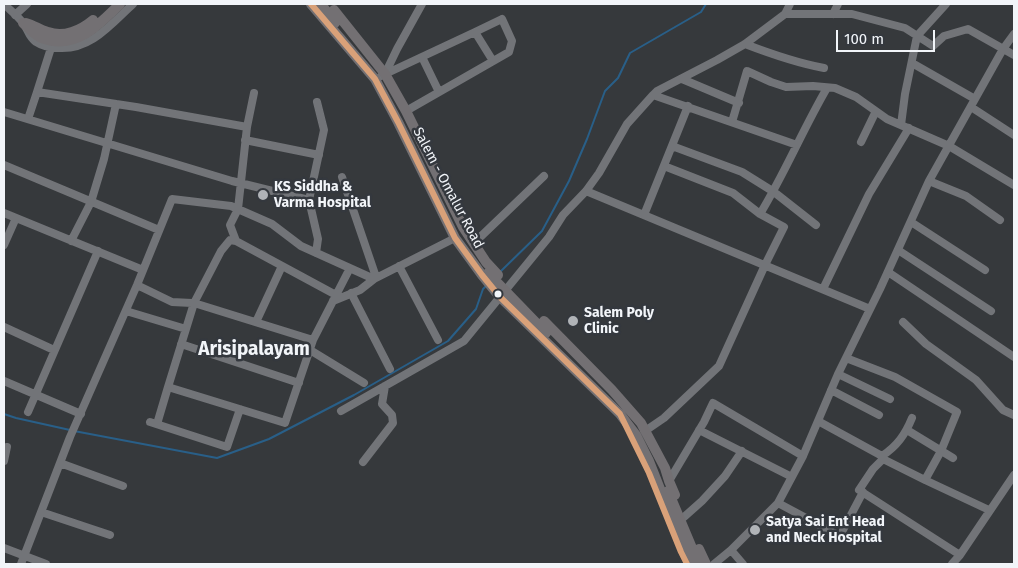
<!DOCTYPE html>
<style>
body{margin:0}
#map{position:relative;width:1018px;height:568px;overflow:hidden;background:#36393c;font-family:"Fira Sans",sans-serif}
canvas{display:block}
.frame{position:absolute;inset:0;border:5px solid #f2f5f9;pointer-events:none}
.scale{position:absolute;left:836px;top:30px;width:99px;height:22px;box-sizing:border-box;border:2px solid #f2f5f9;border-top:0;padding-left:6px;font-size:15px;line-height:18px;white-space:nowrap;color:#f2f5f9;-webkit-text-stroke:4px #34383e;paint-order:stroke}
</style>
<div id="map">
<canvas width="1018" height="568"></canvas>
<div class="frame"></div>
<div class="scale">100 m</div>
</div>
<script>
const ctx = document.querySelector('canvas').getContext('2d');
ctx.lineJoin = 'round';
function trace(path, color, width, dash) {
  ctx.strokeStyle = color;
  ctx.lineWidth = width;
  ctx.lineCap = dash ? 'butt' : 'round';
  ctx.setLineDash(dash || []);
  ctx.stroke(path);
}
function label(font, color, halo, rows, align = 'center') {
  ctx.font = font + ' "Fira Sans",sans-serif';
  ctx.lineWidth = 5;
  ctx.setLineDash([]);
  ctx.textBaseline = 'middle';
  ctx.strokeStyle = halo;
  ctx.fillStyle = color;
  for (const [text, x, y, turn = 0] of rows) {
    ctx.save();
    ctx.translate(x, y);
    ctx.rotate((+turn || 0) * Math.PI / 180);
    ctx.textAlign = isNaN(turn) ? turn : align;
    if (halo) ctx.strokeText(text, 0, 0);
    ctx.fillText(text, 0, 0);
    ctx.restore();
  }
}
const stream = new Path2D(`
 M500,272L542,231L569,181L587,139L605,91L618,78L630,53L701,12L706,4
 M4,414L16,418L70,430
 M74,431L217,458L269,439L354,395L448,341L476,309L483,289L486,286`);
const minor = new Path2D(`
 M4,4C10,10 18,16 23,23C29,31 28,36 36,42C42,46 51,48 59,48C91,50 111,24 133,4
 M785,14L790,4
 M833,14L838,4
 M15,15L27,4
 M745,44C771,54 797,63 824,68
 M51,48L37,92L136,107L247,127L238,209L230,225L236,241L230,240L221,251L194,303L168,387L285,423L313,340L194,303H192L172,302L137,285
 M422,57L439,92
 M912,63L975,99
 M385,74L397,49L422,4
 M381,76L475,32L493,61
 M682,79L739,103
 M653,95L797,145
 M971,107L1014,135
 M406,111L509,52L512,41L502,19L475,32
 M4,112L232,181L309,200
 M28,119L37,92
 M732,122L747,71L771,82L786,87L813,86L835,88L856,97L887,119L949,146L1014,185
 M901,125L905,94L917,36L946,4
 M247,127L254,93
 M245,140L319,155
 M861,142L876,111
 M672,146L742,172L774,192L816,225
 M4,165L159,230
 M342,177L376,277
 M929,181L966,196L1000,220
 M586,191L870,309
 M4,213L143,270
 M760,214C785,173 803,129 827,88
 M644,215L688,106
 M911,222L985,270
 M71,241L91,202L104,159L116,104
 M236,241L336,295
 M474,243L544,176
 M4,245L16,218
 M898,250L991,311
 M316,253L318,239L309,200L324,130L317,102
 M399,266L438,340
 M888,272L1014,357
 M823,289L869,194L909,128
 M351,293L390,369
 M333,301L360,290L374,279
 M126,311L186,329
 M256,322L282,266
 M903,322L926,344L976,380L1003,410L1014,415
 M4,327L54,350
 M313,340L350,268
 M181,344L299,383
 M310,350L364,383
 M846,358L895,377L957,412L941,451L925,480
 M838,374L890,399
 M4,381L81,414
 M831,390L879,415
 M341,411L464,341L549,237L563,215L586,191L599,173L627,124L653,95L657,91L717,60L745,44L785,14H852L905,28L933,46L944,36L968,29L1014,55
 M28,412L98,251
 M818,421L882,456L883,459L925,480L989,510
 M150,422L227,447L240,409
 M157,424L168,387
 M699,430L792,477
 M907,430L953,458
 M645,431L664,418L719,366L765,265L784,227L760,214L733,193L664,166
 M882,456C897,446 905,435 912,418
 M883,459L873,469L859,490L960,555
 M4,461L7,447
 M363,462L393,423L392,415L382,404L385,386
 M60,463L123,486
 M669,481L704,422L713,403L803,456
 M778,503L836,534
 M41,512L110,535
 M684,517L702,501L725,476L742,451
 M843,530L863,492
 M4,548L46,564
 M731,550L743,564
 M21,564L70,437L137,285L172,199L231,206L272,224L301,246L374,279L455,238
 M714,564L731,550L778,503L803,456L838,374L880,289L929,181L1003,49L1014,34
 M952,564L960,555L1014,475`);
const major = new Path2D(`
 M311,4L375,79L398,122L455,238L482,275L500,297L620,414L636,435L649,461L675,527L693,564
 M321,4L335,23
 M334,10L385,74L406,111L463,227L486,262L498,275
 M23,23C28,27 32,33 38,36C42,39 48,40 53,41C82,45 101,22 120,4
 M26,23C34,25 40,30 48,32C64,38 81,30 93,20
 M488,273L546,333
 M544,321L612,390L641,423L665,468L669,481L675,495
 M668,491L697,560
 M699,549L706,564`);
const bus1 = new Path2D(`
 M311,4L375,79L398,122L455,238L482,275L500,297L620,414L649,473L681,552L687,564`);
const markers = [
 [263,195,6,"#b0b3b7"],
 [498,294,4.5,"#f2f5f9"],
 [573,321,6,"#b0b3b7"],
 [755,530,6,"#b0b3b7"]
];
const poiNames = [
 ["KS Siddha &",274,187],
 ["Varma Hospital",274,203],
 ["Salem Poly",584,313],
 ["Clinic",584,329],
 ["Satya Sai Ent Head",766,522],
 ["and Neck Hospital",766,538]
];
const streetNames = [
 ["Salem - Omalur Road",448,188,62]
];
const districtNames = [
 ["Arisipalayam",254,350]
];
trace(stream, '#295f88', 2);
trace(minor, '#727478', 8);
trace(major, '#737073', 10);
trace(bus1, '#d9a179', 6);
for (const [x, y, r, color] of markers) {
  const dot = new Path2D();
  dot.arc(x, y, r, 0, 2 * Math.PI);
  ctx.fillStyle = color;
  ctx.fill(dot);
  trace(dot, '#34383e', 2);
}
label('bold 14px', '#f2f5f9', '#34383e', poiNames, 'left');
label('14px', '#f2f5f9', '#34383e', streetNames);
label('bold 19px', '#f2f5f9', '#34383e', districtNames);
</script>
